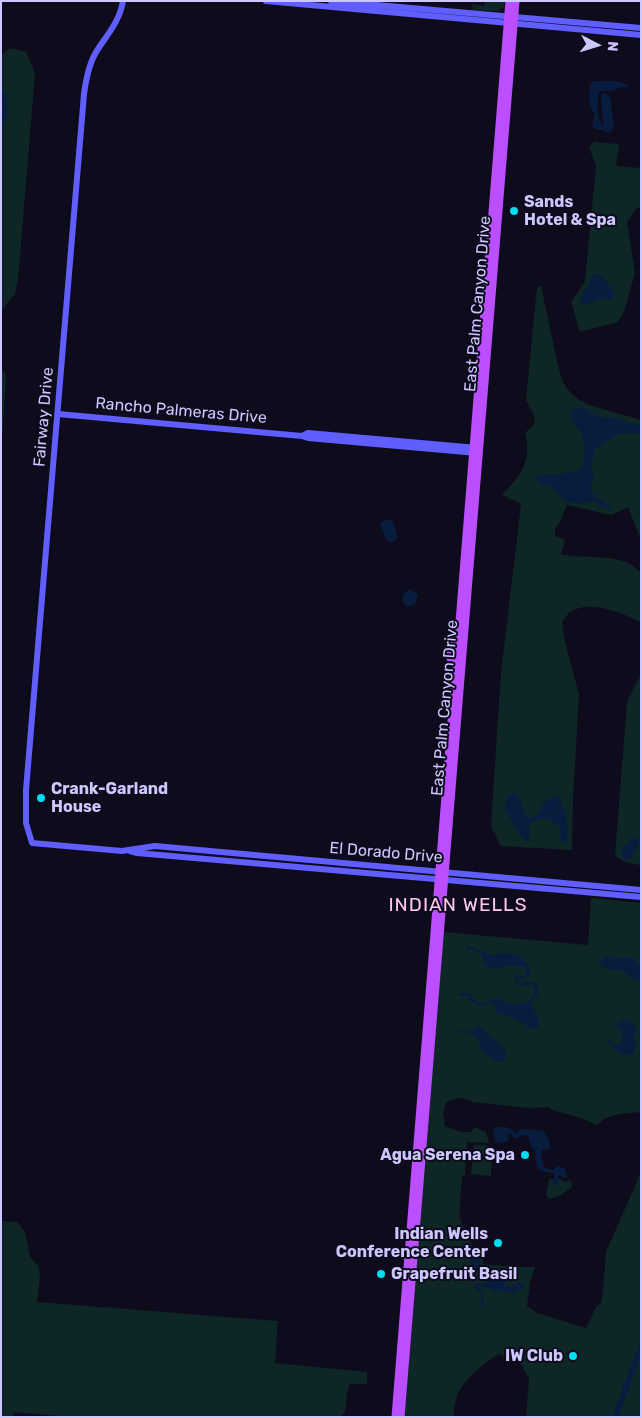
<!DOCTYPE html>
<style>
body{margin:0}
#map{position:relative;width:642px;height:1418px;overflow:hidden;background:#0e0b1d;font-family:Rubik,sans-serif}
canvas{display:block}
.frame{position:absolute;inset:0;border:2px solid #cdc7ff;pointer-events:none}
.north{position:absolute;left:572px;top:20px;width:50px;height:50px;-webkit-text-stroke:4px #0e0b1d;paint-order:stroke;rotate:95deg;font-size:14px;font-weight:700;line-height:20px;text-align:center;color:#cdc7ff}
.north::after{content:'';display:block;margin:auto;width:18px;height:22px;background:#cdc7ff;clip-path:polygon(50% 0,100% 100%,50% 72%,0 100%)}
</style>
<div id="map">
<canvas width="642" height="1418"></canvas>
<div class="frame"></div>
<div class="north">N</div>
</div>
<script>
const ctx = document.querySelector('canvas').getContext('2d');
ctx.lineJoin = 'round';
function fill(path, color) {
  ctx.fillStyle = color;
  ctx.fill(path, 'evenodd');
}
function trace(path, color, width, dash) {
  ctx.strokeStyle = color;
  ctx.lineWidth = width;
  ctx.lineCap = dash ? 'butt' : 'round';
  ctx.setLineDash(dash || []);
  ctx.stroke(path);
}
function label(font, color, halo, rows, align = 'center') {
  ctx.font = font + ' Rubik,sans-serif';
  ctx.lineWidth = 4;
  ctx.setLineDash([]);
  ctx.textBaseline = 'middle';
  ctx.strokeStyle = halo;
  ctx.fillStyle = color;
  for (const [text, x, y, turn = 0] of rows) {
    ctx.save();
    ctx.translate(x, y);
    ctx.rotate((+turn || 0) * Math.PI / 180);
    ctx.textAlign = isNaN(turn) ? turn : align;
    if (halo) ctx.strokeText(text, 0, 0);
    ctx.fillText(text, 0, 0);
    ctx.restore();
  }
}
const green = new Path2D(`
 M485,1H504V7L498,11L473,10L472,4L484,6Z
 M10,48L26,52L35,73L18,280L15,294L1,311V55Z
 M594,142L619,144L616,166L641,168V206L635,210L627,222L635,273L624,312L618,322L580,332L571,302L585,281L596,166L589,147Z
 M541,286L557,361L562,380L568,390L579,400L589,405L641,420V535H639L628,507L611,515L567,505L559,524L555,528V536L565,540L561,554C583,559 607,554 628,563C633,565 637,570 641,573V622C622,613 589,598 569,613C567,615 564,619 562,622L565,642L579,694L573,798L572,850L501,846L491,826L501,673L521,504L502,495C521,475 532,462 525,433L534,424L535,417L526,400L537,287Z
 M1,368L6,376L1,456Z
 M641,673V865L628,863L615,856L627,702Z
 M591,898L641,903V1114L639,1112C624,1114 608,1113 597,1125L575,1116L555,1111L548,1107L528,1108L473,1102C463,1096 456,1097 446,1103L443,1113L445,1126L460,1132H471L474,1127L486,1132L489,1143L467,1142L465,1175L462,1177L459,1217L473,1247L483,1255V1264L512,1267H535L530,1282L527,1306L537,1313L586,1328L596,1307L601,1303L603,1290L606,1252L641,1172V1417H526L529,1378L519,1361L498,1354C475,1371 453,1385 454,1417H404L443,932L588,945Z
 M474,1145L493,1146L491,1176L471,1174Z
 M558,1178L565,1182L571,1180L572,1187L560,1196L549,1199L546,1195L549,1179H554L553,1181H557Z
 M1,1221L17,1222L25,1232L30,1257L39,1267L40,1278L37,1302L278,1321L275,1363L367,1372V1384H350L347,1393L345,1412L340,1417H70L14,1412L13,1417H1Z`);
const water = new Path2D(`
 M594,81H616L628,85L627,88L623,87L611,91H599C597,102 597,118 603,127L601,97L602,94H607L610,98L614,128L610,132H604L602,130H598L592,127L595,114C587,107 589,94 590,84Z
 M1,91L4,92C10,106 8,116 1,129Z
 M596,273C604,277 612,288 615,296L609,300L600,298L586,305L581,303L580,299L589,284L591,276Z
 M575,408H584L598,417L616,418L635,425H641V433L619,434L597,447L595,449L591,468L594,478C584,492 598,499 609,505L610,509L609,510L605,506L603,507L599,506L597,501C584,503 572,506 562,498C558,494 555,489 550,487C544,484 540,485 536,480L537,475L555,474L561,475L571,471L576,473L582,467C585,457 586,445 582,436C578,427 570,421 571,411Z
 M391,519C396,524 395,533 398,539L390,543L387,541L380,524L382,521Z
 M410,589L418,595L415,604L408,607L403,603V594Z
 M514,793C525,798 520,811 528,818L538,815C541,806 548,796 558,796C564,804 572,833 566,842L561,843L560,827C548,818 546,814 531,823L529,829V842L526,841L518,833L504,807L508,796Z
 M632,837H637L640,842L631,859L625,860L621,856L622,847L627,844Z
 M465,942H467V946L493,955L504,953L517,954L529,965L530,975L517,980L519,983L526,981L537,984L538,994L531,1004C534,1013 544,1018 537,1028H530L509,1015H499L496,1011L495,1005L492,1002L480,1006L469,1001V996H459V993H471L472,998L480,1004L497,998C506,1004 520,1006 530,1001L535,992L533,985L520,986L515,983V978L526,974L525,967L506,965L497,969L489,968L485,965L481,954L473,950H467Z
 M605,956L620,958L632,957L641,967V981L631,978L624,971L608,969L601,966L600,961Z
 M627,1020L634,1024L637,1030L633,1039L636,1044L634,1052C628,1058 620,1054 614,1049V1045L606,1042L608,1040L619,1045L623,1034L616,1025L620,1021Z
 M477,1026L482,1027L489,1036C494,1037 505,1048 506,1053C506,1056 505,1059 504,1061L499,1062L483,1053L477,1037L468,1033L457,1031L459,1029L470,1032Z
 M496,1127H506L517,1133L519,1130C527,1128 534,1131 542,1131C548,1135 550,1141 550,1149H544L541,1152L544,1168L553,1170L557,1165L565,1169L567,1177L565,1178L559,1175L557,1181L559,1183L556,1186L552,1182L554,1179V1173L544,1172L537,1167L535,1159L536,1153L530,1144L528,1136L524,1135L514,1139L511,1133L508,1134L509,1139L507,1142L497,1143L495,1141L493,1129Z
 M473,1256L479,1257L480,1265L482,1268L513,1272L512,1276L504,1285V1288L508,1284L509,1288L514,1284L516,1287L519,1281L524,1284L523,1289L517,1290L515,1293L510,1291L504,1293L502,1290L495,1292L485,1287L478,1285C481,1292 485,1300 483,1308H481V1296L474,1285L476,1283H486V1276L484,1273H478L472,1270L470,1261Z`);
const river = new Path2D(`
 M615,1417L641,1347`);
const secondary = new Path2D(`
 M123,1C120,20 108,34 98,49C89,62 86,79 84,94L26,790V823L32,843L122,851L155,846L641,890
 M266,1L641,35
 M331,1L641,28
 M58,414L302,436L308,438L477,453
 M302,436L308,433L477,448
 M130,851L137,853L641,897`);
const primary = new Path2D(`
 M450,658L451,638L457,626
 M395,1417L509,1
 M401,1417L516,1`);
const markers = [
 [514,211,5,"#00ddf2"],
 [41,798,5,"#00ddf2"],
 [525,1155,5,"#00ddf2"],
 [498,1243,5,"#00ddf2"],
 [381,1274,5,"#00ddf2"],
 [573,1356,5,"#00ddf2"]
];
const poiNames = [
 ["Sands",524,202],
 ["Hotel & Spa",524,220],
 ["Crank-Garland",51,789],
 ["House",51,807],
 ["Agua Serena Spa",515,1155,"right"],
 ["Indian Wells",488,1234,"right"],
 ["Conference Center",488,1252,"right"],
 ["Grapefruit Basil",391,1274],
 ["IW Club",563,1356,"right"]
];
const streetNames = [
 ["East Palm Canyon Drive",478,304,-85],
 ["Rancho Palmeras Drive",181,411,5],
 ["Fairway Drive",44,417,-85],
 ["East Palm Canyon Drive",445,708,-85],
 ["El Dorado Drive",386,853,5]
];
const quarterNames = [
 ["INDIAN WELLS",458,906]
];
fill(green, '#0e2726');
fill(water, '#081d3e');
trace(river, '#081d3e', 6);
trace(secondary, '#605eff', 6);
trace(primary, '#bb4eff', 7);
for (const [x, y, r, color] of markers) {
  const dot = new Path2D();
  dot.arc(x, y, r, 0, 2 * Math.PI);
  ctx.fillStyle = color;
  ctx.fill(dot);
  trace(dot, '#0e0b1d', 2);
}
label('bold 16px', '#cdc7ff', '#0e0b1d', poiNames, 'left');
label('16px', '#cdc7ff', '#0e0b1d', streetNames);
ctx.letterSpacing = '1px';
label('19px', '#ffc9ec', '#0e0b1d', quarterNames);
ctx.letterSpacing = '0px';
</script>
